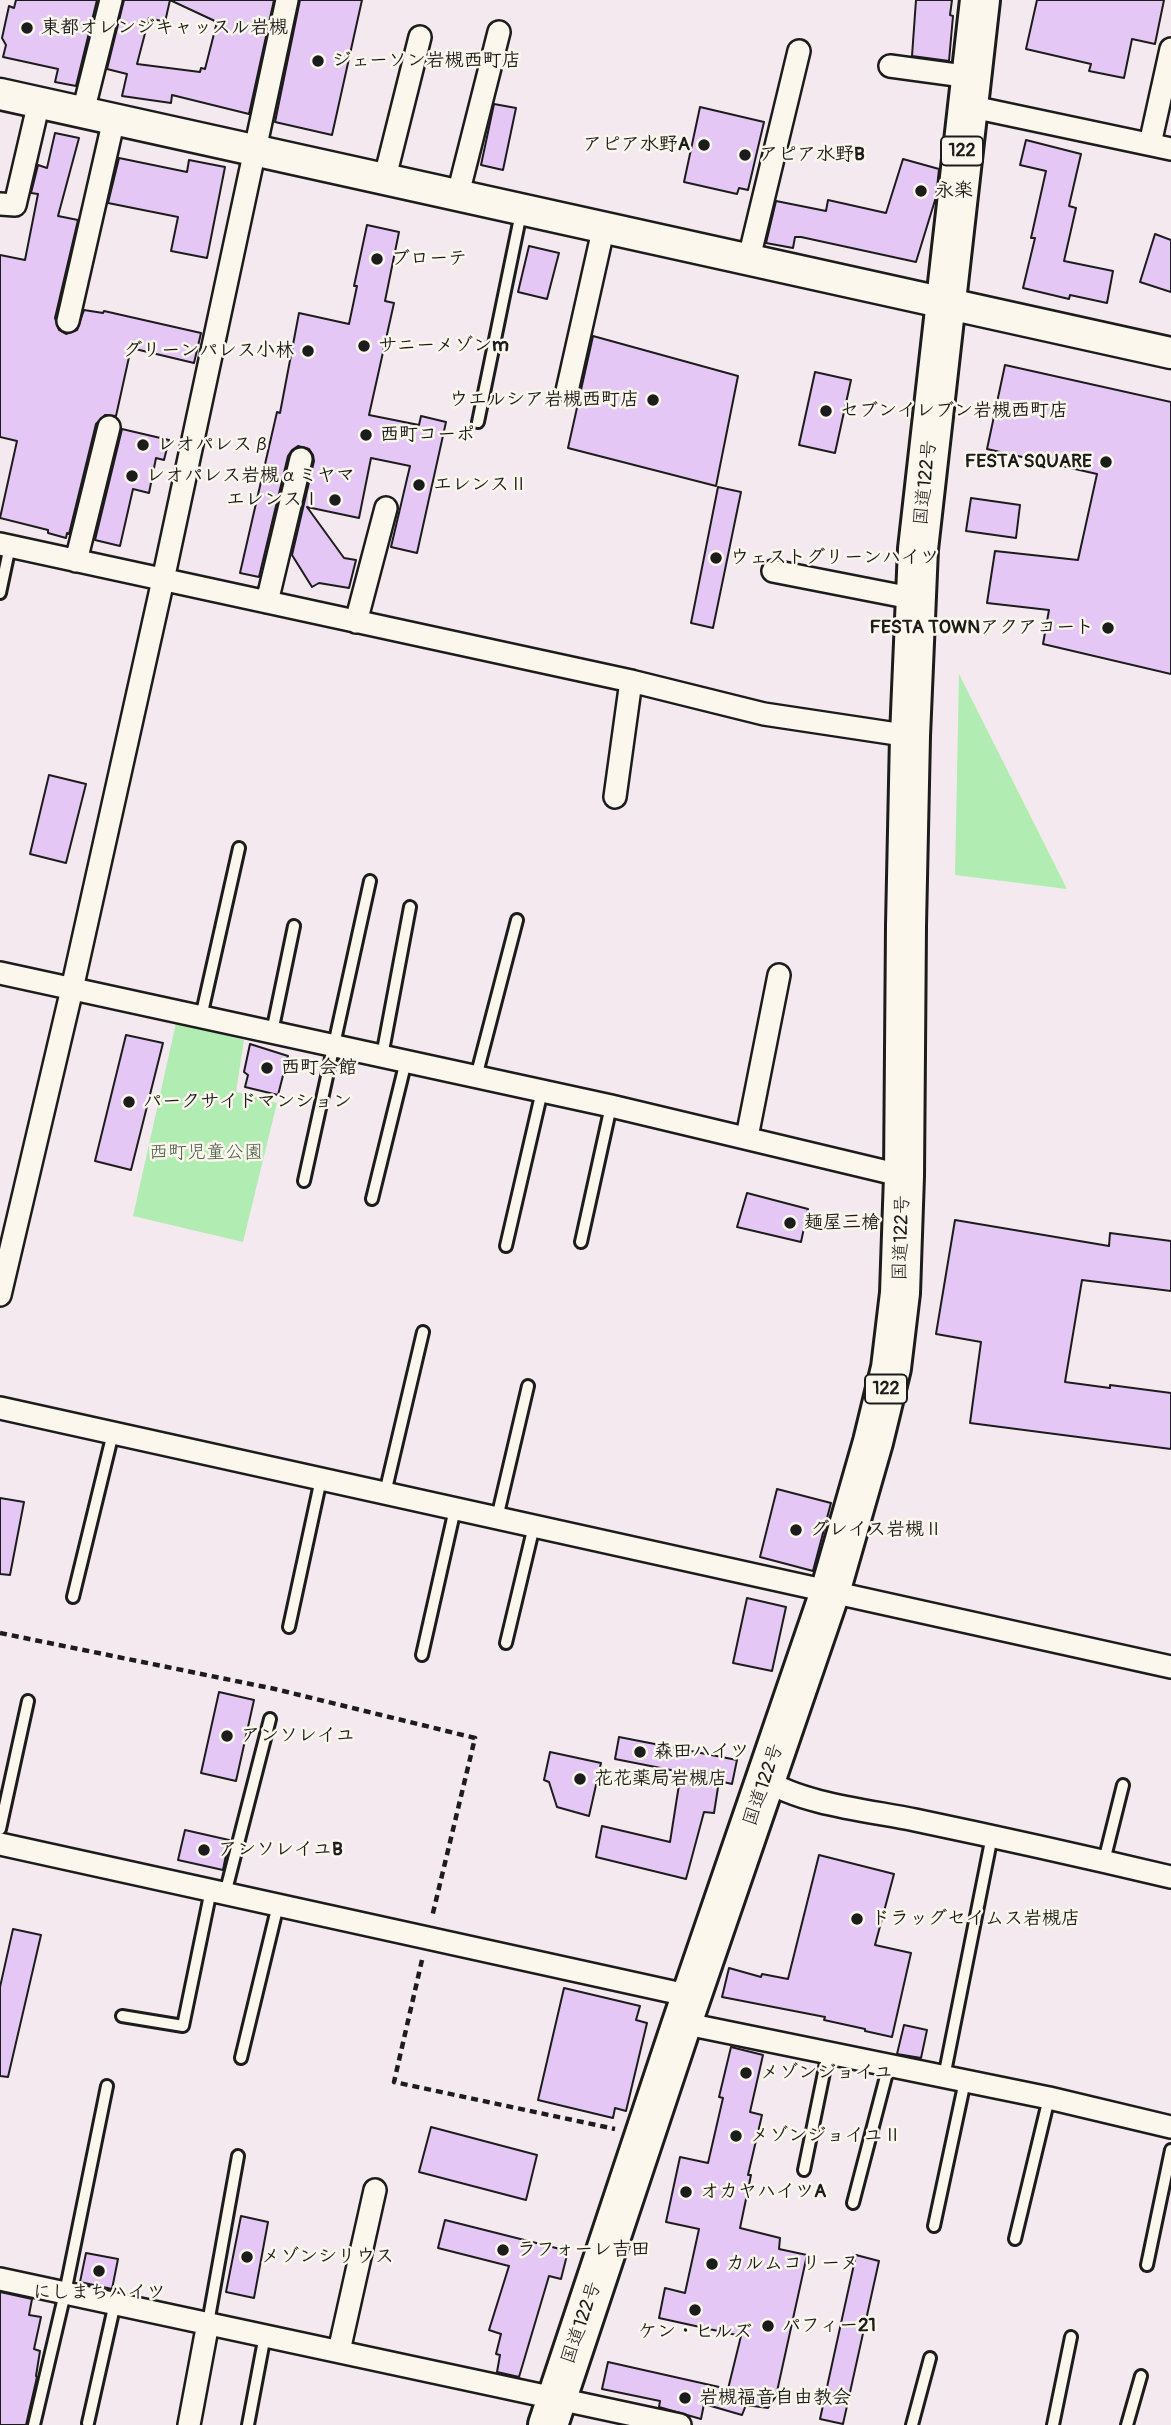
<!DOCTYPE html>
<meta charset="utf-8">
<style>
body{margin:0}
canvas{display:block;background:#f4e9ef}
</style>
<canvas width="1171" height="2425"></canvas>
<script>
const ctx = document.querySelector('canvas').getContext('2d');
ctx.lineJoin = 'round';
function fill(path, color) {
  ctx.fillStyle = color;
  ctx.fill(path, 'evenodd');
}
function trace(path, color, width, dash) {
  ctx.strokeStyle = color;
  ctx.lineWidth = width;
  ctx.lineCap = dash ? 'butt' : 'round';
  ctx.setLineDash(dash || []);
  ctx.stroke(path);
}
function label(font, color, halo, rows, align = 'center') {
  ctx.font = font + ' Pangolin,"Klee One",sans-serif';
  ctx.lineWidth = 5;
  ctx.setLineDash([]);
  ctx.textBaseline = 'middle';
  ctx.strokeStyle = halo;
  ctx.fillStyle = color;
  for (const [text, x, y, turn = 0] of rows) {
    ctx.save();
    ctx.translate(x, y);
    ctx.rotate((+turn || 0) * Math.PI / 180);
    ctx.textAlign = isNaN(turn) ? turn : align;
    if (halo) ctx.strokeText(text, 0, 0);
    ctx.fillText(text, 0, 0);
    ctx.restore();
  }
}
const green = new Path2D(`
 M959,674L1067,889L955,875Z
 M176,1023L244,1040L236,1092L277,1103L243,1242L133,1216Z`);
const building = new Path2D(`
 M16,0H97L76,86L55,82L58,69L3,57L6,45L2,38L9,6L14,8Z
 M124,0H274L249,114L172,95L171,103L122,96L127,74L107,69ZM170,0L217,22L205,69L201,68L200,72L137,64L149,18L165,22Z
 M300,0H362L332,135L275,122Z
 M916,0H952L950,15L953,16L949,61L912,56Z
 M1037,0H1164L1155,44L1132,39L1124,78L1089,71L1091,64L1026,49Z
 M494,104L516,108L503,170L481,165Z
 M700,107L764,122L748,190L739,188L737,194L684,182Z
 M55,133L79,138L58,216L78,220L55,318L59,330L66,334L77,330L84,310L103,313L104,311L201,333L194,363L131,348L116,416L105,415L96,424L69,534L67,533L66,538L48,533V530L0,518L17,441L0,437V255L25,260L38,194L31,193L38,165L47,168Z
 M1026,140L1081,154L1069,206L1076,208L1064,261L1113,271L1107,303L1070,295L1069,299L1023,288L1035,238H1031L1046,171L1020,165Z
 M119,158L187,172L189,160L225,167L207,258L171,251L178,217L108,203Z
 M903,159L939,169L936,197L916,262L801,237H795L793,248L766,243L776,201L826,211L828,200L886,213Z
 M367,225L399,232L385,301L394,303L369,415L419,425L421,416L446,422L417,553L391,547L410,466L371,458L359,518L307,507L344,558L356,560L349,588L319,583L312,587L292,555L314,461L313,455L309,449L298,446L292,450L288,456L259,577L240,573L277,412L280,413L299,313L349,324L357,286H354Z
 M1155,234L1171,240V292L1140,282Z
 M529,246L559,253L547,299L518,292Z
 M593,336L738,376L716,486L568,448Z
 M1005,365L1171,402V674L1043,644L1049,610L987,603L995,551L1078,560L1097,474L987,449Z
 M815,372L851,380L835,453L799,445Z
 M122,429L169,440L164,460L156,458L149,493L133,489L120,546L95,540Z
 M718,487L741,492L713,628L691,623Z
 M971,498L1020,505L1016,538L966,531Z
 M49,775L86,784L66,863L30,854Z
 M126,1035L163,1043L131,1170L95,1161Z
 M250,1044L288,1056L278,1095L245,1087L248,1075L244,1072Z
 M747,1193L808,1209L801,1242L737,1227Z
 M955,1220L1109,1246L1110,1233L1171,1241V1291L1082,1280L1065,1382L1110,1388V1385L1171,1393V1449L970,1423L981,1342L936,1334Z
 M777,1489L831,1503L813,1571L760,1557Z
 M0,1498L24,1502L10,1575L0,1574Z
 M747,1598L786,1607L772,1671L733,1663Z
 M219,1692L254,1700L236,1781L201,1773Z
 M619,1737L737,1760L732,1784L719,1781L714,1813L704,1812L686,1879L596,1857L602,1826L670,1842L681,1772L615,1759Z
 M550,1752L601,1763L589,1816L557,1807L549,1782L544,1780Z
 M185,1830L229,1840L223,1870L178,1860Z
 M819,1855L894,1874L875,1945L911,1953L892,2037L865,2031V2029L824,2020L825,2017L722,1997L729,1968L761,1977L762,1974L788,1979Z
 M13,1929L41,1935L8,2077L0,2076V1987Z
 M564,1988L640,2006L636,2020L647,2023L626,2111L615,2108L613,2118L538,2100Z
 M904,2025L927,2030L921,2058L897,2054Z
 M731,2047L763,2055L750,2112L762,2115L748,2175H751L740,2228L780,2238L779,2249L807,2255L776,2396L768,2408L746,2405L742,2415L704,2404L701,2419L659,2407L660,2401L602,2389L608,2362L728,2389L741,2336L659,2318L665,2288L685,2293L699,2229L666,2222L680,2157L708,2163L723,2098L719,2097Z
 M431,2127L537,2155L526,2200L419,2172Z
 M241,2216L268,2222L254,2298L226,2292Z
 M445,2220L568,2251L561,2279L549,2276L519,2377L497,2372L500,2355L496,2354L501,2334L489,2330L509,2266L438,2248Z
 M86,2253L118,2259L112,2289L80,2282Z
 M856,2255L879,2261L843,2424L820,2419Z
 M0,2292L32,2299L29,2315L41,2317L34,2349L40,2351L36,2376L37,2377L26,2425H0Z`);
const path = new Path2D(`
 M0,1633L275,1689L475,1738L432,1917
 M422,1960L394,2082L615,2129`);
const lane = new Path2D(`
 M478,422L521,213
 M0,593L10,546
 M201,1017L239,848
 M272,1032L294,926
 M382,1056L410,907
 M476,1077L517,920
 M304,1181L370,881
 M372,1199L406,1061
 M581,1242L611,1106
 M506,1246L542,1091
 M385,1493L423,1332
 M497,1518L528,1386
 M73,1597L113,1433
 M289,1627L321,1479
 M506,1643L534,1526
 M422,1655L455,1509
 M0,1829L28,1701
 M1104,1861L1123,1785
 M225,1894L270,1719
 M122,2016L183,2026L211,1890
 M241,2058L278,1905
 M944,2077L992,1836
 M804,2170L828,2053
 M853,2203L889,2065
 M934,2226L965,2081
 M1015,2239L1049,2098
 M1147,2265L1171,2150
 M208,2323L238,2156
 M88,2423L115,2303
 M34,2425L65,2293L107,2086
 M248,2425L265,2335
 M912,2425L930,2358
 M1053,2425L1071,2337
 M1127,2425L1141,2376`);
const street = new Path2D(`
 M890,66L971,77
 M968,106L1171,149
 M83,112L111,0
 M1150,144L1171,49
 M385,177L420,37
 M458,194L499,32
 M0,204L15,205L39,102
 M749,258L799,51
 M68,321L114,119
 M567,391L604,226
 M0,544L631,681L764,714L910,736
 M76,561L109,427
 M773,571L916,599
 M267,602L301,459
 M356,622L386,508
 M615,797L631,681
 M0,973L611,1106L904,1176
 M747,1137L779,975
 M0,1295L72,989L163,580L287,0
 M0,1408L1171,1667
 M766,1780C801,1804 872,1811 915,1820C1001,1838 1086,1857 1171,1877
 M0,1844L691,1996
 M682,2023L1049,2098L1171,2127
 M0,2279L680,2425
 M339,2351L375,2190
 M189,2425L208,2323`);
const secondary = new Path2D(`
 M0,94L1171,353`);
const highway = new Path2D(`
 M548,2425L682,2023L830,1592L873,1442L891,1368L900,1293L904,1176L906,926L910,736L918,549L980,0`);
const markers = [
 [27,28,7,"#1c1c1c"],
 [318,61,7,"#1c1c1c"],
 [704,145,7,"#1c1c1c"],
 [745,155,7,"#1c1c1c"],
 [921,191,7,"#1c1c1c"],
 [377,259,7,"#1c1c1c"],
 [364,346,7,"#1c1c1c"],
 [308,351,7,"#1c1c1c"],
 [653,400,7,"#1c1c1c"],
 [826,411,7,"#1c1c1c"],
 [366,435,7,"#1c1c1c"],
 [143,445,7,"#1c1c1c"],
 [1106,462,7,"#1c1c1c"],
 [132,476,7,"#1c1c1c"],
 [419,485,7,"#1c1c1c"],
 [335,500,7,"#1c1c1c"],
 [716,558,7,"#1c1c1c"],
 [1108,628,7,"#1c1c1c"],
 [267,1068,7,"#1c1c1c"],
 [129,1102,7,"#1c1c1c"],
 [790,1223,7,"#1c1c1c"],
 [796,1530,7,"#1c1c1c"],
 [227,1736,7,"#1c1c1c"],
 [640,1752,7,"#1c1c1c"],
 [580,1779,7,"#1c1c1c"],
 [204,1850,7,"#1c1c1c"],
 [857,1919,7,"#1c1c1c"],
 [746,2073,7,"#1c1c1c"],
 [736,2136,7,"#1c1c1c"],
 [686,2192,7,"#1c1c1c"],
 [503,2250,7,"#1c1c1c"],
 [247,2257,7,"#1c1c1c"],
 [712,2264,7,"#1c1c1c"],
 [99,2271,7,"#1c1c1c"],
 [695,2310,7,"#1c1c1c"],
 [768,2326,7,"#1c1c1c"],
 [685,2398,7,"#1c1c1c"]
];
const shields = [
 [962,151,42],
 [886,1389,42]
];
const shieldNames = [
 ["122",962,151],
 ["122",886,1389]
];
const poiNames = [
 ["東都オレンジキャッスル岩槻",41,28],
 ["ジェーソン岩槻西町店",332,61],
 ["アピア水野A",690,145,"right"],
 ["アピア水野B",759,155],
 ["永楽",935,191],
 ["ブローテ",391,259],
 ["サニーメゾンm",378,346],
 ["グリーンパレス小林",294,351,"right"],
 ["ウエルシア岩槻西町店",639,400,"right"],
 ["セブンイレブン岩槻西町店",840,411],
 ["西町コーポ",380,435],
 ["レオパレスβ",157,445],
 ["FESTA SQUARE",1092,462,"right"],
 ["レオパレス岩槻αミヤマ",146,476],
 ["エレンスⅡ",433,485],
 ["エレンスⅠ",321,500,"right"],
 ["ウェストグリーンハイツ",730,558],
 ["FESTA TOWNアクアコート",1094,628,"right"],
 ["西町会館",281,1068],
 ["パークサイドマンション",143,1102],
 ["麺屋三槍",804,1223],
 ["グレイス岩槻Ⅱ",810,1530],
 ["アンソレイユ",241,1736],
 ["森田ハイツ",654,1752],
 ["花花薬局岩槻店",594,1779],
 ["アンソレイユB",218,1850],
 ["ドラッグセイムス岩槻店",871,1919],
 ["メゾンジョイユ",760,2073],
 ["メゾンジョイユⅡ",750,2136],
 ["オカヤハイツA",700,2192],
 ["ラフォーレ吉田",517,2250],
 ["メゾンシリウス",261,2257],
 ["カルムコリーヌ",726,2264],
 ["にしまちハイツ",99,2293,"center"],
 ["パフィー21",782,2326],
 ["ケン・ヒルズ",695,2332,"center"],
 ["岩槻福音自由教会",699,2398]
];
const streetNames = [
 ["国道122号",926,483,-84],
 ["国道122号",902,1238,-88],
 ["国道122号",764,1785,-71],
 ["国道122号",582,2323,-71]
];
const parkNames = [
 ["西町児童公園",206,1153]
];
fill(green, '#b1edb2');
fill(building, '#e4c7f5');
trace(building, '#1c1c1c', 2);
trace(lane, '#1c1c1c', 16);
trace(street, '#1c1c1c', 26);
trace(secondary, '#1c1c1c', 35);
trace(highway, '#1c1c1c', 44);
trace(path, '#1c1c1c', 4.5, [7, 5]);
trace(lane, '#fbf7ec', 10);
trace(street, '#fbf7ec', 21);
trace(secondary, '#fbf7ec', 30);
trace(highway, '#fbf7ec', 38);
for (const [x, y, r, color] of markers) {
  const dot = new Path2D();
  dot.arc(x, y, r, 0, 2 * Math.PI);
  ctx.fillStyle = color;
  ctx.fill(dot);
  trace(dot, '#fbf7ec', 2.5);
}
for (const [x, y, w] of shields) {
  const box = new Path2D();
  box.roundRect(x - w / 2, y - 14.5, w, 29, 5);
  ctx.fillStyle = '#fbf7ec';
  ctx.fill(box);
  trace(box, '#1c1c1c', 2);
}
label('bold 18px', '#1c1c1c', null, shieldNames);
label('bold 19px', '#1c1c1c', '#fbf7ec', poiNames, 'left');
label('19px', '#1c1c1c', '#fbf7ec', streetNames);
label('19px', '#495b49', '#fbf7ec', parkNames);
</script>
